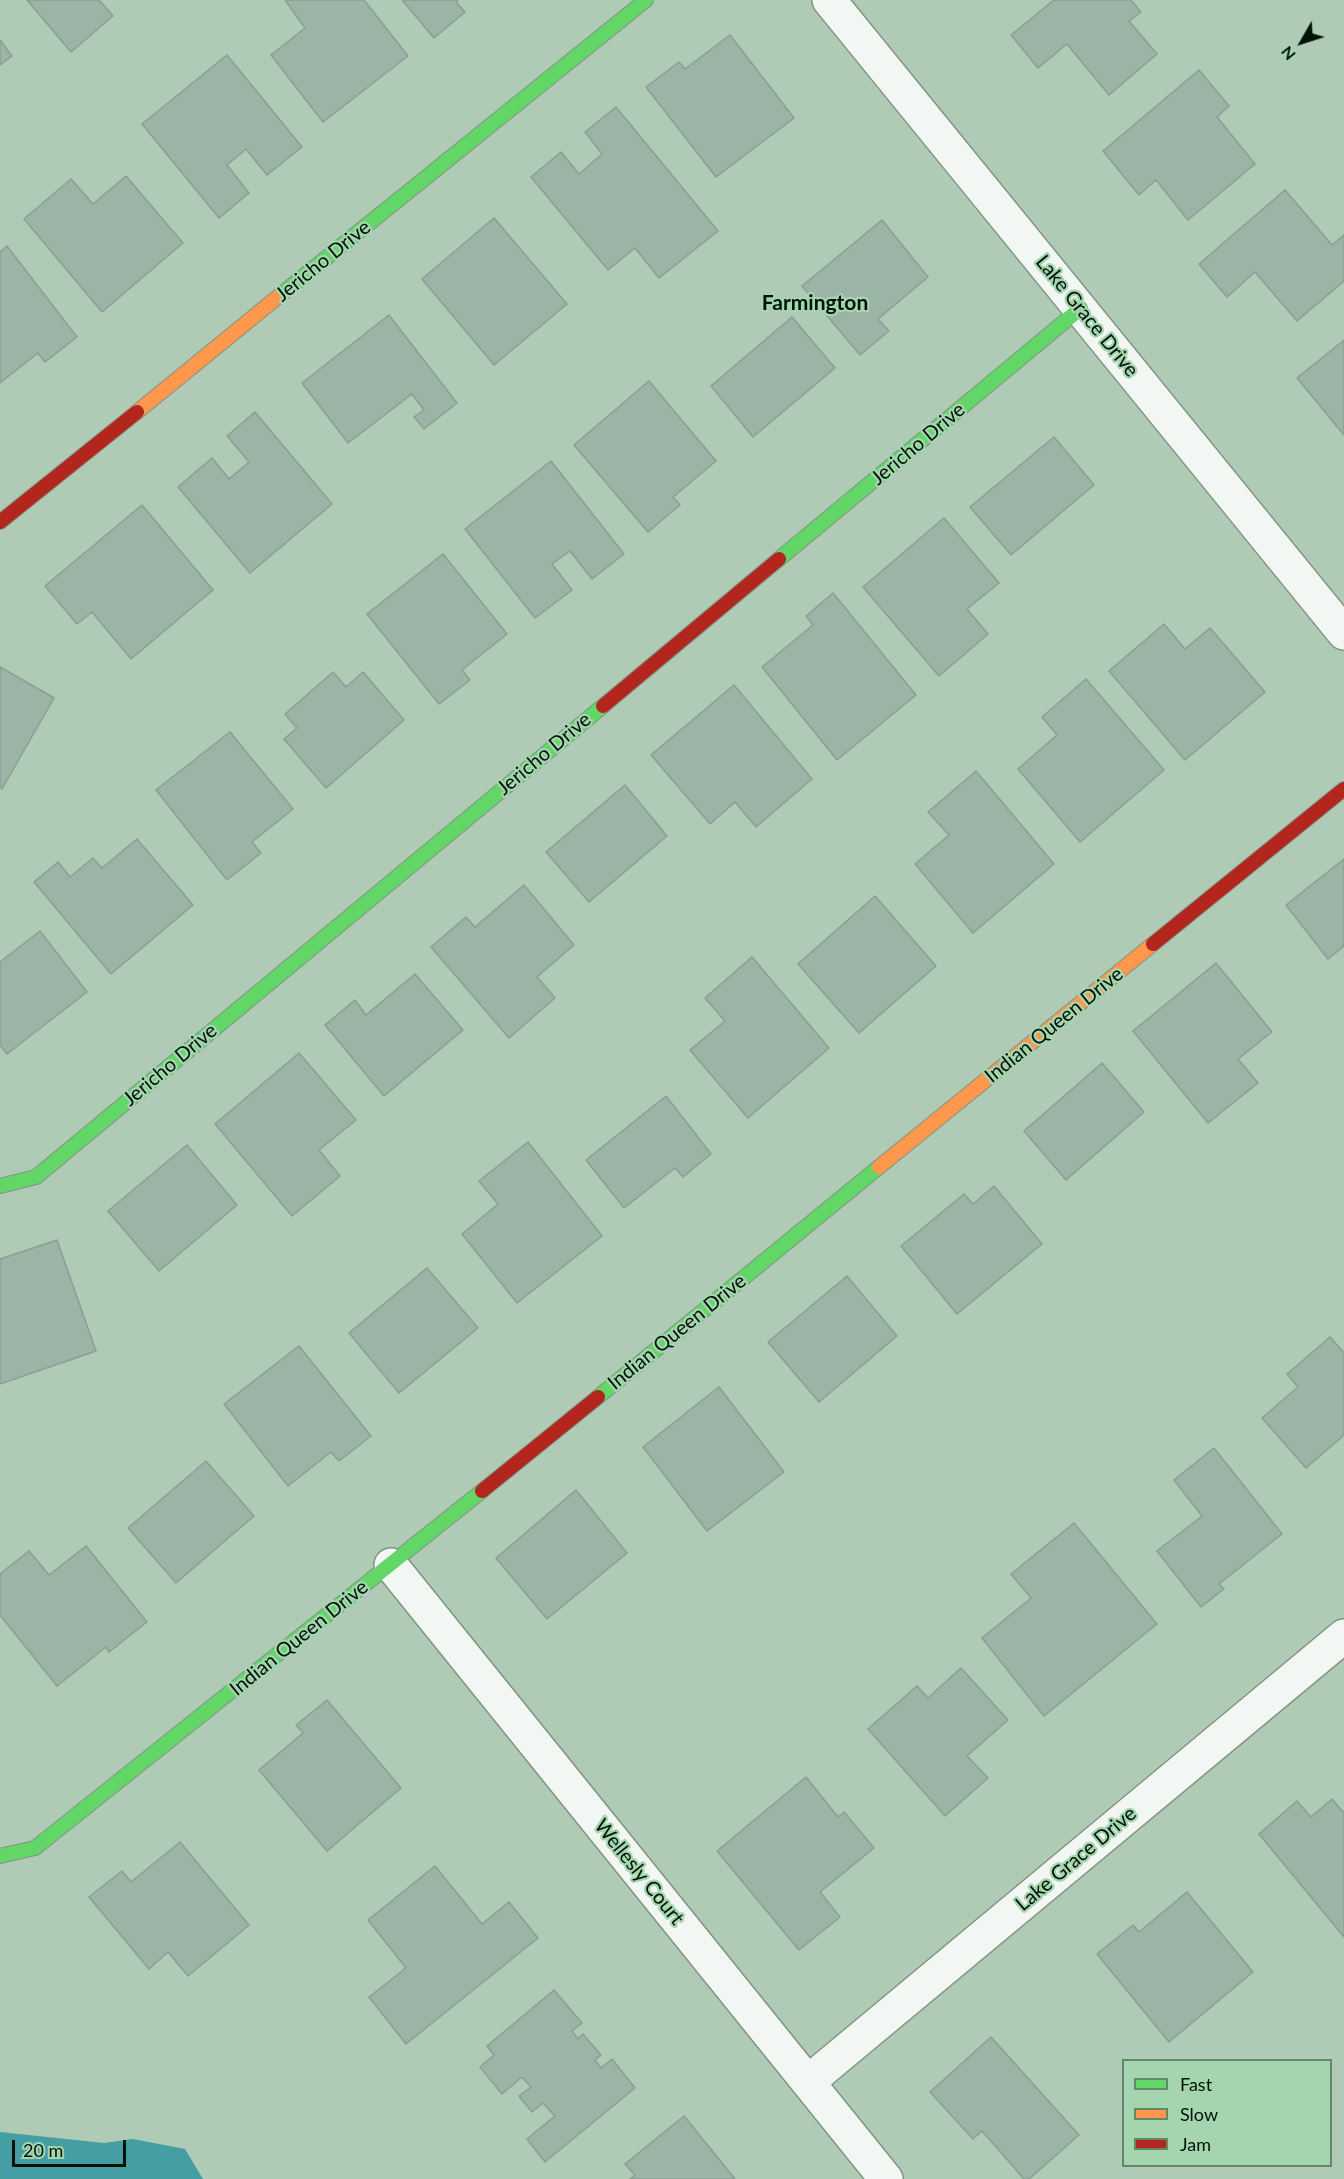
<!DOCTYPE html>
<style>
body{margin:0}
#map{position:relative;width:1344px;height:2179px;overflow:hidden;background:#afcab5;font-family:Lato,sans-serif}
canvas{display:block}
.legend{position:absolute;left:1122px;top:2059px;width:210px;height:108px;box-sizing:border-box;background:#a4d5af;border:2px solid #63876b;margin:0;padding:8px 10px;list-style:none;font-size:18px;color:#021206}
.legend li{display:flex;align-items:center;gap:12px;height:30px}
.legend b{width:30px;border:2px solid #63876b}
.north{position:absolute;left:1272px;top:12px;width:60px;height:60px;-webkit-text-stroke:4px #a4d5af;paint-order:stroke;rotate:231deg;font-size:16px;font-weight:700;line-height:24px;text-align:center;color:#021206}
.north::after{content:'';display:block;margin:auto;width:21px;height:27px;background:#021206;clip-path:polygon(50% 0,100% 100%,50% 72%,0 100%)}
.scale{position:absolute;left:12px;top:2140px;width:114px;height:27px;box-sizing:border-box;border:3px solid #021206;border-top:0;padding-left:8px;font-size:18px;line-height:21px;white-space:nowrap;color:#021206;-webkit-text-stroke:4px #a4d5af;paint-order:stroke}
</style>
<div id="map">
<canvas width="1344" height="2179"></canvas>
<ul class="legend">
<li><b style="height:8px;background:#63d668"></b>Fast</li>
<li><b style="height:8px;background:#ff974d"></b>Slow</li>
<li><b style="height:8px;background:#b3261e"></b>Jam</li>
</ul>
<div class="north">N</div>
<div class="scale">20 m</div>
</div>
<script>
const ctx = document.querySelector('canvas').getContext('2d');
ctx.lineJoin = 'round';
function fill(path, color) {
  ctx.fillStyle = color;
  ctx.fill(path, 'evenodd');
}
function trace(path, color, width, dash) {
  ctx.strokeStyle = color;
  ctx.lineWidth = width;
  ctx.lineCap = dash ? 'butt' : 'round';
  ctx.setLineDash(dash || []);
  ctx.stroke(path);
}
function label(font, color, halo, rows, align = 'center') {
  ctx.font = font + ' Lato,sans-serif';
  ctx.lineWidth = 4.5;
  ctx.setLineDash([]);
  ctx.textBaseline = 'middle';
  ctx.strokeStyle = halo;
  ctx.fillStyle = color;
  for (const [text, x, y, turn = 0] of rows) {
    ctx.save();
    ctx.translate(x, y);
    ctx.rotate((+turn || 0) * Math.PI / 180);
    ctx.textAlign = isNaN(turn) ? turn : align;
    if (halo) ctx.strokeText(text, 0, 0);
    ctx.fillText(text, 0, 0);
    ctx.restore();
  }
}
const water = new Path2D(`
 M0,2132L104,2143L133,2139L185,2149L203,2179H0Z`);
const building = new Path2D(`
 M27,0H99L113,16L71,52Z
 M285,0H364L408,56L323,122L271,55L305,28Z
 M402,0H458L456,2L465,12L434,38Z
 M1054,0H1131L1141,12L1129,21L1157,54L1109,95L1067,44L1038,68L1011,35Z
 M730,35L794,118L716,177L646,87L679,62L685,69Z
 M0,40L12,56L0,65Z
 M227,55L302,147L267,175L246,149L227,165L249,193L219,218L142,124Z
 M1199,70L1229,106L1217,117L1255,164L1188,220L1156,180L1139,195L1103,151Z
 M616,107L718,231L659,278L635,248L608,270L531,177L561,152L579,174L602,154L585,132Z
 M126,176L183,243L102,312L24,219L71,179L93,204Z
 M1285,190L1332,245L1344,235V281L1297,321L1255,272L1227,297L1199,264Z
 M494,218L567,304L494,365L422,279Z
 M882,220L928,277L878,319L889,331L860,355L802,286Z
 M7,246L77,337L45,362L38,353L0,383V252Z
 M389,315L457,403L424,429L414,417L424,410L412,394L348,443L302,383Z
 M792,317L835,368L753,437L711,386Z
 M1344,340V435L1297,378Z
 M649,381L716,461L673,497L680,505L648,532L574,445Z
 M255,412L332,504L250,573L178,487L212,458L229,479L249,462L227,436Z
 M1054,437L1094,485L1011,555L970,507Z
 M551,461L624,554L592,579L570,551L552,564L572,590L535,618L465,529Z
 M142,505L213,590L131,659L92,612L77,624L45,586Z
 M944,518L999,583L967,609L988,634L939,676L863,587Z
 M443,554L507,634L462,670L470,680L439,704L367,614Z
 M833,593L916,695L837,760L762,667L813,625L806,616Z
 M1164,624L1185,649L1210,628L1265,692L1185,760L1109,671Z
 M0,667L54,698L2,789L0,787Z
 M333,672L346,687L363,672L404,720L326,788L284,739L297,728L285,714Z
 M1086,679L1164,770L1080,842L1018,769L1057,735L1042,717Z
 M734,685L812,779L756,827L735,802L710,824L651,755Z
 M230,732L293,809L252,842L261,853L227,880L156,790Z
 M976,771L1054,864L973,933L915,864L949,835L928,812Z
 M625,785L667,836L589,902L546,852Z
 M137,839L193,905L111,974L34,882L58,862L70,877L93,858L102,868Z
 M1344,859V946L1328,959L1286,905Z
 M524,885L574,945L537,977L555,998L509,1038L431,947L466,917L475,927Z
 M875,896L936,966L859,1033L798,964Z
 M40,931L87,992L7,1054L0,1045V962Z
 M752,957L829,1048L748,1118L690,1050L725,1021L705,998Z
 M1216,963L1272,1032L1238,1059L1258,1083L1208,1123L1133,1031Z
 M415,974L463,1030L384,1096L325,1025L355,1000L366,1015Z
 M299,1053L356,1120L319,1150L340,1176L292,1216L215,1124Z
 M1102,1063L1144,1112L1066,1180L1024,1131Z
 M666,1096L711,1154L683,1177L675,1168L624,1208L586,1160Z
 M528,1142L602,1236L517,1303L462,1234L498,1204L479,1181Z
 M187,1145L237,1205L159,1271L108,1211Z
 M994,1186L1042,1244L957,1314L901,1246L964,1194L973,1204Z
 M57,1240L96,1351L0,1384V1259Z
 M427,1268L478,1328L399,1393L349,1333Z
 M847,1276L897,1336L819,1402L768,1342Z
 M1330,1337L1344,1353V1435L1306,1468L1262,1418L1298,1387L1287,1374Z
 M299,1346L371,1436L339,1461L331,1452L288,1486L224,1404Z
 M719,1387L784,1472L707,1531L643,1447Z
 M1214,1448L1282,1534L1219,1584L1224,1589L1201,1607L1157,1551L1202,1516L1174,1480Z
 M206,1461L254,1516L176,1583L128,1528Z
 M576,1490L627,1553L547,1619L496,1558Z
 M1074,1523L1157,1624L1044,1716L982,1638L1031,1598L1011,1574Z
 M86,1546L147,1622L109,1652L106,1647L57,1686L0,1615V1574L29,1551L49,1575Z
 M961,1668L1008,1720L967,1756L988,1778L945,1816L868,1729L917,1686L928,1698Z
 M327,1700L401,1788L327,1851L259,1770L303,1733L296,1725Z
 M806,1777L838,1817L844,1812L874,1848L820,1892L840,1917L799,1950L717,1851Z
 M1332,1799L1343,1812L1344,1811V1937L1259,1834L1297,1801L1311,1817Z
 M180,1842L249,1925L188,1976L168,1952L149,1969L89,1897L122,1871L131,1882Z
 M435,1866L482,1924L509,1902L538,1938L406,2044L369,1997L406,1968L368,1920Z
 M1187,1892L1253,1972L1169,2042L1097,1954L1133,1925L1139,1932Z
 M554,1990L582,2023L572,2031L578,2039L583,2034L601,2055L595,2060L601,2068L612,2059L635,2088L545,2162L527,2139L555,2116L543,2103L532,2112L519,2096L531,2087L522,2077L502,2094L480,2067L494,2055L487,2046Z
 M991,2037L1079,2135L1029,2179H1024L982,2131L973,2139L930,2092Z
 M684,2116L735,2179H630L635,2175L625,2164Z`);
const street = new Path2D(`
 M829,0L1344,633
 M391,1565L886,2179
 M808,2082L1344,1636`);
const fast = new Path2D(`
 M279,296L646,0
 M779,559L1081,308
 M0,1186L36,1177L603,706
 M598,1397L879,1167
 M0,1856L35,1848L482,1491`);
const slow = new Path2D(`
 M137,412L279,296
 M879,1167L1153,944`);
const jam = new Path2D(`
 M0,522L137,412
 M603,706L779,559
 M1153,944L1344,789
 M482,1491L598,1397`);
const streetNames = [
 ["Jericho Drive",323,261,-39],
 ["Lake Grace Drive",1087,316,51],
 ["Jericho Drive",918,444,-40],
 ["Jericho Drive",544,754,-40],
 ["Indian Queen Drive",1054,1025,-39],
 ["Jericho Drive",170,1065,-40],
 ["Indian Queen Drive",677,1332,-39],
 ["Indian Queen Drive",299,1638,-39],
 ["Lake Grace Drive",1076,1859,-40],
 ["Wellesly Court",639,1872,51]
];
const neighbourhoodNames = [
 ["Farmington",815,303]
];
fill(water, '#449ea4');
fill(building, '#9bb4a6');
trace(building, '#87a092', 1.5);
trace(street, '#809484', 36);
trace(fast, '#809484', 16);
trace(slow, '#809484', 16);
trace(jam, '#809484', 16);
trace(street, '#f3f7f4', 33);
trace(fast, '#63d668', 14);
trace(slow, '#ff974d', 14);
trace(jam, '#b3261e', 14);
label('20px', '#021206', '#a4d5af', streetNames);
label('bold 21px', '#021206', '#a4d5af', neighbourhoodNames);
</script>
